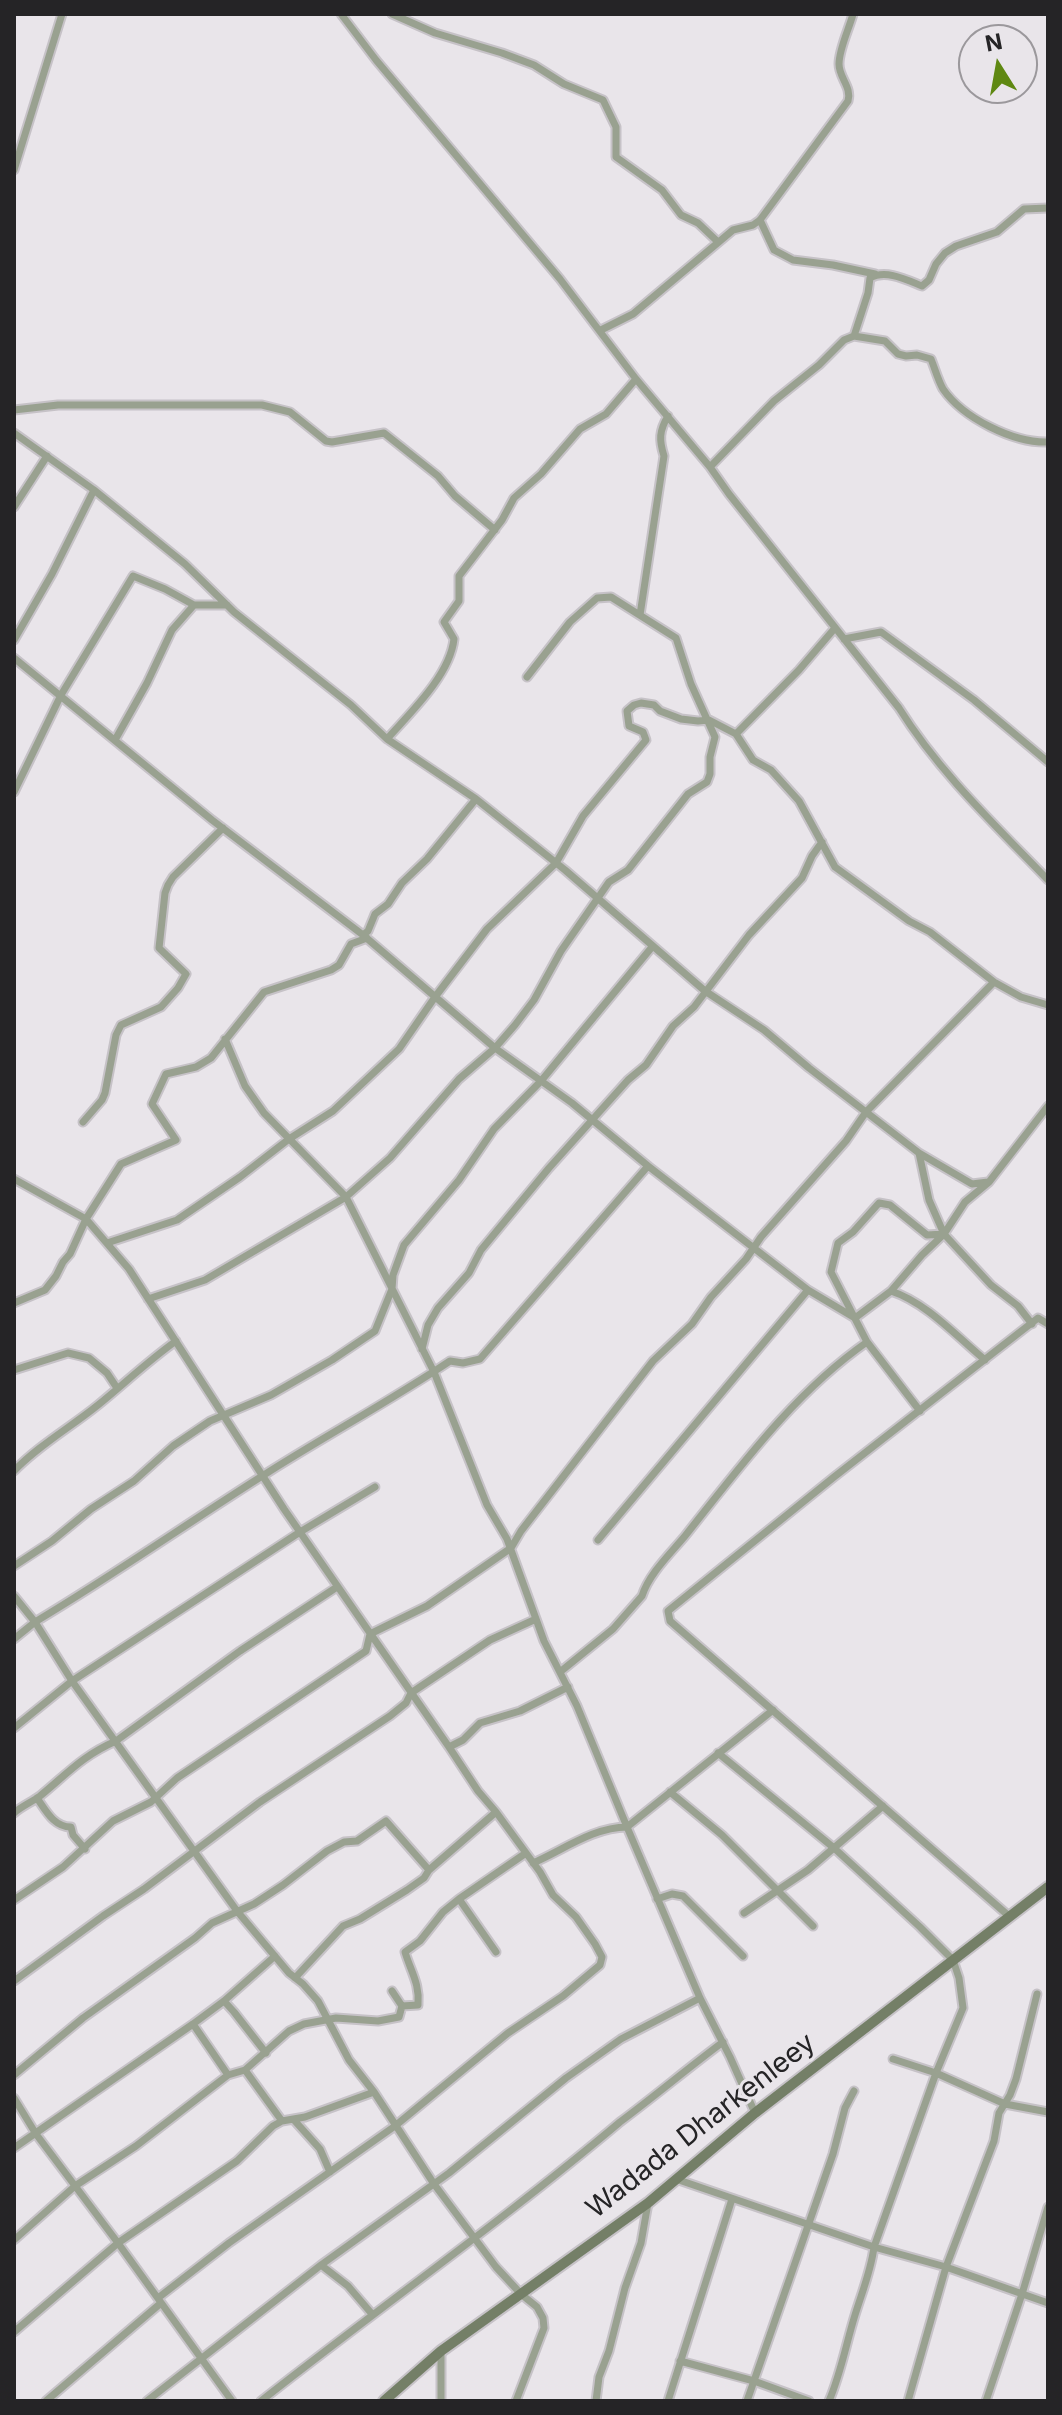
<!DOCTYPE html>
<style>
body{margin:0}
#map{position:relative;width:1062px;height:2415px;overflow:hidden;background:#e9e5ea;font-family:Inter,sans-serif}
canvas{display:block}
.frame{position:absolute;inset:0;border:16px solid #252426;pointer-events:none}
.north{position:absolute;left:958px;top:24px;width:80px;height:80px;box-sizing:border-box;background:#e9e5ea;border:2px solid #9b989c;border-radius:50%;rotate:349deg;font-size:22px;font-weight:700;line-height:32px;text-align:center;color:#252426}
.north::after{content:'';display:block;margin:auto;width:28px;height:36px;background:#5f8812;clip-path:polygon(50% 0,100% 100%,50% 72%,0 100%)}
</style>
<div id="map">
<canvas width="1062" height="2415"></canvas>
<div class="frame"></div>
<div class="north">N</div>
</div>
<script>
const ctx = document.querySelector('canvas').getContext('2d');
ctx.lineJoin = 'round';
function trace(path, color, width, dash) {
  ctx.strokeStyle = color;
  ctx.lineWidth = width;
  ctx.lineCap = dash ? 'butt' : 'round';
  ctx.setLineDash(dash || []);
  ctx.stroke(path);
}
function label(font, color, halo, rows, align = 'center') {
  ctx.font = font + ' Inter,sans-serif';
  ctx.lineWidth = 6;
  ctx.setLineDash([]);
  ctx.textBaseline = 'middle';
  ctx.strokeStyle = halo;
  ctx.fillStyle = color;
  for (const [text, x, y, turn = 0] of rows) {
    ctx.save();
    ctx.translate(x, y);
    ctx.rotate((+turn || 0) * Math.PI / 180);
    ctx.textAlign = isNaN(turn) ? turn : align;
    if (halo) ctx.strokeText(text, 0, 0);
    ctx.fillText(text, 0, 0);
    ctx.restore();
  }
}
const street = new Path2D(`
 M341,14L376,60L560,279L636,379L710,467L729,494L899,708C939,772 996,826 1048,880
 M392,14L435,33L502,53L534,65L564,84L603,100L616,127V157L662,190L681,215L698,223L718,242
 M14,170L62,14
 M760,220L774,250L793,260L833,265L875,274
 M601,330L633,314L733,230L753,225L760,220L848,101C852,87 839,78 839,64C839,49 849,29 853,14
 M854,336L885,341L898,354L906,356L917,355L931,359C935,369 938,380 943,389C963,418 1013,443 1048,442
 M14,410L58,405H262L290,412L326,441L332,442L384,433L438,476L455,496L495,530
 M14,433L94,490L185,564L234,612L351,705L387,739
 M710,467L774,401L819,365L844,340L854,336L868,293L870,278C886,269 907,280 922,286L929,280L936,264L945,253L956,246L997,232L1024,209L1048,208
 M14,507L47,456
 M640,615L664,456C659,440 659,431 668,416
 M844,639L881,632L974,700L1048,762
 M14,640L52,574L94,490
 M14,658L212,820L363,935L495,1048L572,1103L648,1166L808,1290L855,1318L891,1291C927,1303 956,1336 985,1360
 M736,734L799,670L835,628
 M115,740L147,683L172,630L194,605H227
 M14,792L61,695L133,576L165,589L194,605
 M476,799L565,870L705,991L764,1030L809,1068L919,1153L929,1200L944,1234L991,1285L1018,1306L1032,1324
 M363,935L368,931L375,914L388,904L402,883L427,859L476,799L387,739C411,712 450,675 454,639L444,622L459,601V576L502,520L514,498L541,474L580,429L606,414L636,379
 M225,1039L245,1086L264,1113L346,1197L434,1372L487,1505L507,1539L544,1641L577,1706L627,1827L773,1710
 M83,1122L102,1100L105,1093L116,1035L121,1025L161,1007L178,988L186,974L159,948L165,893L168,885L173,877L223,828
 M919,1153L972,1184L988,1182
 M14,1179L86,1219L129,1269L284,1509L449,1747
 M107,1243L177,1220L240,1177L289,1139L333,1111L399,1049L435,997L487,929L556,863L583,816L646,740L643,732L629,726L627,711L634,705L641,703L654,705L660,711L681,719L698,721L709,720L736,734L753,760L771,770L799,801L835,867L909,921L930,932L994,982L1021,997L1048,1005
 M891,1291L922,1255L944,1234L965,1202L989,1182L1048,1106
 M148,1299L205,1280L346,1197L390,1158L459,1079L495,1048L515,1025L534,1000L561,951L609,882L628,870L688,794L707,782L710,774V757L715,737L691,684L676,638L611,597L597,598L570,622L527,677
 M14,1303L45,1290L56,1276L63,1262L70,1254L86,1219L121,1164L176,1140L152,1104L166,1074L196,1067L211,1058L264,992L331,970L339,965L351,944L367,938
 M422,1349L428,1325L438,1308L469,1273L481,1250L549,1168L628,1080L646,1065L673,1026L694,1007L749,935L802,878L812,856L822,842
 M14,1370L68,1353L89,1358L107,1373L117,1388
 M920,1411L867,1342L831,1272L838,1243L853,1232L879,1203L890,1205L927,1235L944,1234
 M14,1471C39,1445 71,1427 98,1405C125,1383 148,1361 176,1341
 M598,1540L808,1290
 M14,1566L52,1541L91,1509L134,1481L173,1446L210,1421L271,1395L332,1360L375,1331L392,1289L393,1275L404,1245L459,1180L494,1129L541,1081L652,947
 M14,1596L35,1622L72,1681L237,1911L289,1973L303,1984L318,2001L349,2060L374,2092L434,2184L496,2267L521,2294L537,2307L543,2318L544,2328L516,2401
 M14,1639L35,1622C114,1575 189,1522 267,1473C327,1435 390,1401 450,1361L463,1363L480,1359L648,1166
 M560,1672L613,1629L642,1596C649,1574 670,1554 685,1536C740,1467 794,1393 867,1342
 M14,1728L72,1681L300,1532L375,1487
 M718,1753L834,1848L920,1927L953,1960L959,1978L963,2008L936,2073L874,2247C871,2271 862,2292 855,2315C846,2344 841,2373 829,2401
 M670,1792L722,1835L813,1926
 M37,1798C46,1811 54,1827 71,1827L73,1835L85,1849
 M14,1813C22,1806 32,1802 40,1796C68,1773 82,1756 116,1741L240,1651L337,1587
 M533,1863C563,1850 594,1827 627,1827L700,1998L730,2057L755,2113
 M459,1899L496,1952
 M657,1899L672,1894L683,1896L743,1956
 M14,1900L63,1867L113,1821L151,1802L177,1778L366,1651L370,1634L427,1606L511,1548L521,1531L653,1361L692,1324L711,1297L746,1259L761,1237L846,1141L866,1112L994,982
 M744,1913L808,1870L883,1806
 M1010,1917L670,1621L668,1611L834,1477L1038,1318L1048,1324
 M295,1978L343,1926L360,1919L407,1890L424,1878L429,1870
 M14,1981L103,1916L144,1889L260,1802L390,1716L406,1703L411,1693L490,1640L536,1619
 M224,2001L234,2012L266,2053
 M402,2006L418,2005C420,1984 411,1972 405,1952L420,1941L443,1912L459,1899L526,1853
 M193,2024L228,2075
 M893,2059L936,2073L1005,2104L1048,2112
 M245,2070L282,2121
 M14,2075L83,2018L195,1938L212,1923L254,1904L283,1885L327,1851L344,1842L357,1841L386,1821L429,1870L496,1812
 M14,2098L36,2134L118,2243L232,2401
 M294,2120L320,2149L330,2172
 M14,2148L193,2024L224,2001L275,1956
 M676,2179L874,2247L946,2267L1048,2303
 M14,2240L75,2186L136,2146L228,2075L245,2070L289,2031L304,2024L336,2018L378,2021L399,2017L402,2006L392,1991
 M321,2265L348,2286L372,2314
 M158,2298L229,2243L395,2126L508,2033L563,1996L600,1965L602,1957L595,1944L576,1917L553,1895L540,1872L496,1812L478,1791L449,1747L463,1740L480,1723L520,1711L568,1687
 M14,2332L118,2243L237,2161L273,2126L282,2121L305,2117L374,2092
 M441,2351V2401
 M680,2361L754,2381L809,2401
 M46,2401L161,2303
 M147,2401L321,2265L449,2173L566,2078L621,2039L700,1998
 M261,2401C380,2307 504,2220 620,2122C655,2096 688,2068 723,2042
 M596,2401L599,2377L609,2351L625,2288L641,2243L648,2203
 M668,2401L732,2199
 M747,2401L833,2154L845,2108L854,2091
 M908,2401L946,2267L994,2141L999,2113L1010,2095L1016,2079L1037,1994
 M986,2401L1022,2294L1048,2207`);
const secondary = new Path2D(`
 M384,2401L441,2351L648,2203L755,2113L1048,1887`);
const streetNames = [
 ["Wadada Dharkenleey",701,2126,-38]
];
trace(street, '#c6c2c7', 11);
trace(secondary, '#c6c2c7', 14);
trace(street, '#99a190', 7);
trace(secondary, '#747f67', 10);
label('28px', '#252426', '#e9e5ea', streetNames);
</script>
